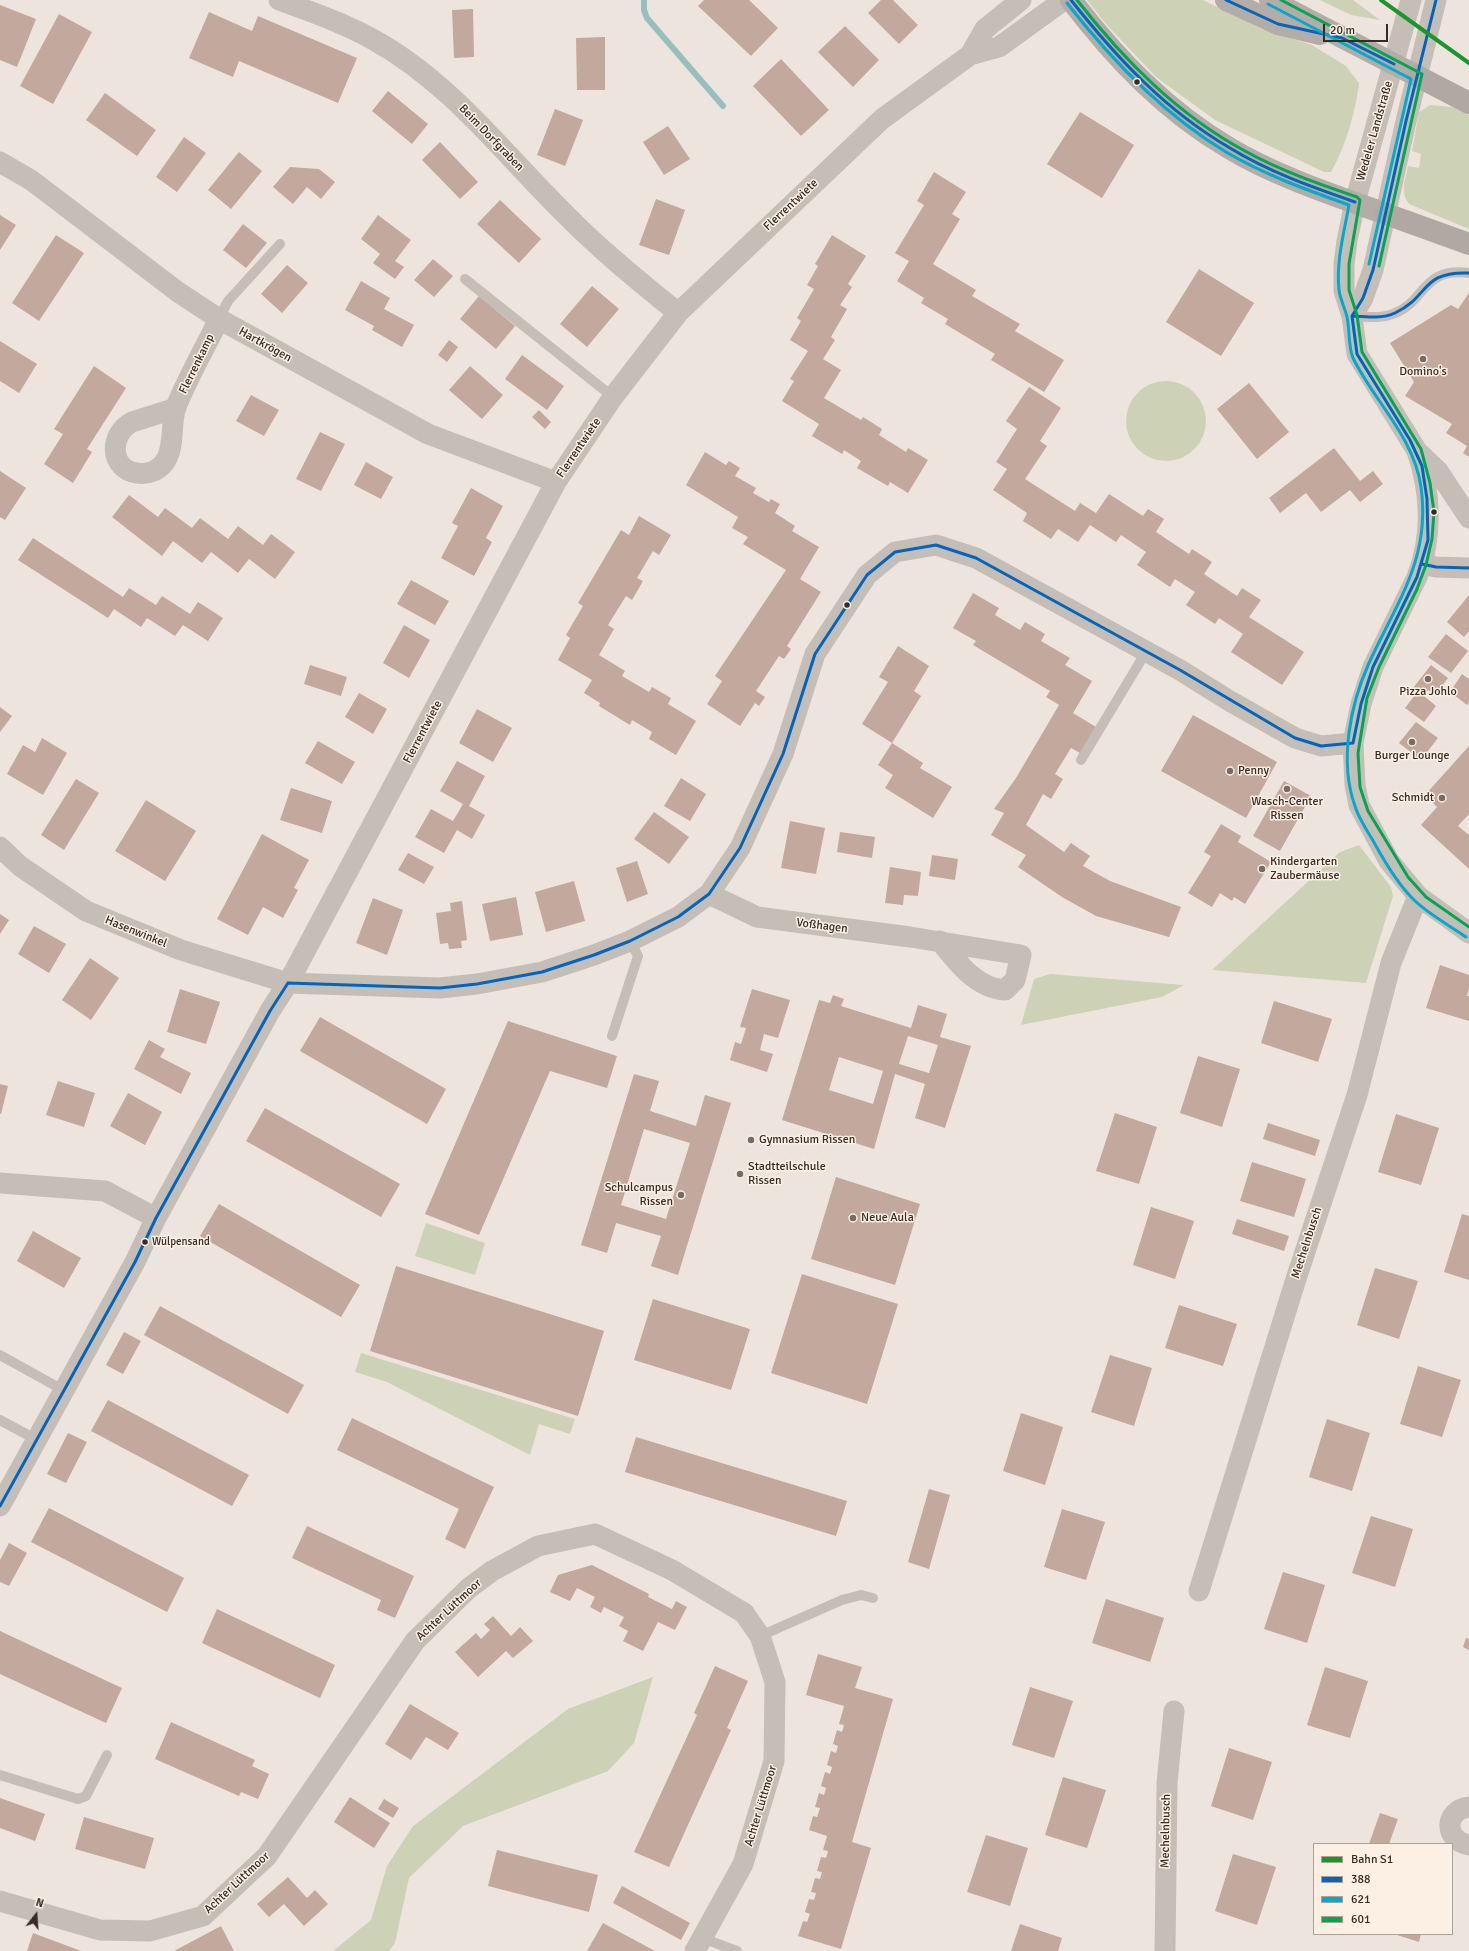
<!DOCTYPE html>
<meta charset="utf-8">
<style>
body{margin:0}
#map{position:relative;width:1469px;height:1951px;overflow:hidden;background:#ede5dd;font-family:Signika,sans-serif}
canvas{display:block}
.legend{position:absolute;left:1313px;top:1843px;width:140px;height:92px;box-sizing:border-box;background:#fbf0e3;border:1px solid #aca197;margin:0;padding:5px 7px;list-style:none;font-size:12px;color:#362b25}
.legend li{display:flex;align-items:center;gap:8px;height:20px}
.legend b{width:20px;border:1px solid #aca197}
.north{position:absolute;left:16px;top:1895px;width:40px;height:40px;-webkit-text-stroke:3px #fbf0e3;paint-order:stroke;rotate:17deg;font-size:11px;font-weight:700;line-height:16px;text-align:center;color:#362b25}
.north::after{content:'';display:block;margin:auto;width:14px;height:18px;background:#362b25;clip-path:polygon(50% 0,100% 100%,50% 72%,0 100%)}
.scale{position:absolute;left:1323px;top:24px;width:65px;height:18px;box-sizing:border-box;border:2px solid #362b25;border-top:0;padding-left:5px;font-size:12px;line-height:14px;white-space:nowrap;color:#362b25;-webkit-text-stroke:3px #fbf0e3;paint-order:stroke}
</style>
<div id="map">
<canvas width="1469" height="1951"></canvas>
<ul class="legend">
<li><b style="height:5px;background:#1a962b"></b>Bahn S1</li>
<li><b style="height:5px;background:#0065bd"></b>388</li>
<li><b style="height:5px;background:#00a9ce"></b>621</li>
<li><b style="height:5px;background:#00a651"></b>601</li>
</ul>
<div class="north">N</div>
<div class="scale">20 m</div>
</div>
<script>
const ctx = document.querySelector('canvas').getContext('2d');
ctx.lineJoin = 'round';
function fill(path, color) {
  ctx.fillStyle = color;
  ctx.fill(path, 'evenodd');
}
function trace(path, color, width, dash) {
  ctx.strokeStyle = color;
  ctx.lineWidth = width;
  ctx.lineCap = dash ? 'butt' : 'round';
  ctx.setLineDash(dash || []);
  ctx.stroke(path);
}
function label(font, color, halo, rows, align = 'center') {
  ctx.font = font + ' Signika,sans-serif';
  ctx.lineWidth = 3;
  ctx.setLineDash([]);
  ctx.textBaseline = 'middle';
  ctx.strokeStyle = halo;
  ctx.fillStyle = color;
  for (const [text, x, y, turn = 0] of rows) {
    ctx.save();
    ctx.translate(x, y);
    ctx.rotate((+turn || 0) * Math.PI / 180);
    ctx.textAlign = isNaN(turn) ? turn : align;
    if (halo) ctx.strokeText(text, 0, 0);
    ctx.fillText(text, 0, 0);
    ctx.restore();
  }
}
const green = new Path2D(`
 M1087,0H1203L1262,29L1312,45L1346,66L1359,83C1356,111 1345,148 1331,172H1324L1215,120L1156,77L1105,23Z
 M1320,0H1353L1380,20L1351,15Z
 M1430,105L1453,107L1469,115V229L1409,204C1400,191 1405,181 1408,166L1419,168L1421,154L1412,151L1419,112Z
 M1126 421a40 40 0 1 1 80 0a40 40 0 1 1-80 0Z
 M1359,845L1391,887L1393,896L1366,983L1212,970L1340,852Z
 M1050,974L1184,985L1162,997L1021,1025L1034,979Z
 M426,1223L485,1243L475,1275L415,1256Z
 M361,1353L575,1419L570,1434L539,1424L530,1455L387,1382L355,1372Z
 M653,1677L634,1743L608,1771L463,1826L409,1878L395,1943L389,1951H333L371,1920L387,1866L413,1826L568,1709Z`);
const stream = new Path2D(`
 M644,0V10L647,18L723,106`);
const building = new Path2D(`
 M704,0H749L778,28L751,56L698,6Z
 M881,0H893L918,25L899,44L868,13Z
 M0,5L36,19L17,67L0,60Z
 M473,9L474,57L454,58L452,10Z
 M209,12L252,31L258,16L357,58L338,103L239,61L233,77L189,58Z
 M59,14L92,32L53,104L20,86Z
 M845,26L879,60L853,87L818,52Z
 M605,37V90H577L576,38Z
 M781,59L829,110L801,136L753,86Z
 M388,91L428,124L412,144L372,111Z
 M105,93L156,130L137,156L86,120Z
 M555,109L583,120L565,166L537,155Z
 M1080,112L1134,145L1102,198L1047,164Z
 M668,126L690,159L664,175L643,142Z
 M184,137L206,153L177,192L156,177Z
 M440,142L478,182L460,199L422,160Z
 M239,152L262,171L231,209L208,190Z
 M290,167L319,169L335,182L321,199L307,187L293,204L273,187Z
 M934,172L966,192L952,214L960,219L933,264L976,290L972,296L1020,324L1015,331L1064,360L1044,392L991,360L995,354L945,324L948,319L921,303L924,298L897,281L909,261L895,253L924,205L917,201Z
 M656,199L685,210L669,255L639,245Z
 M500,200L541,239L519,263L477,224Z
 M0,215L16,225L0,250Z
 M378,215L411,240L395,261L404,267L395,279L373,263L380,254L361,239Z
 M243,224L267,243L246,268L223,250Z
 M56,235L84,253L39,321L12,303Z
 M832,235L866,256L848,284L852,287L840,305L847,309L831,337L835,340L823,359L841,370L824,398L861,420L863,417L882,429L879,435L906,452L908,448L928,460L908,493L890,482L888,486L857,468L861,461L844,450L842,454L812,436L819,424L782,401L794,381L790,379L808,351L790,340L801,321L797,318L814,289L807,285L818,266L815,264Z
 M433,259L453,276L434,297L414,280Z
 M287,265L308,283L282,313L261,294Z
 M1199,269L1254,303L1221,356L1166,322Z
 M361,281L390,298L384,309L414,325L402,347L372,330L374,326L345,310Z
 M592,286L619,309L587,347L560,324Z
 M1469,293V457L1463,453L1467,446L1446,433L1452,424L1405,396L1414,382L1390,343L1451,305L1458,309Z
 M479,296L515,326L496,349L460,319Z
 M449,340L458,347L447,362L438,355Z
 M0,341L37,364L19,393L0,381Z
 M522,355L564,386L547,410L505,379Z
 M94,366L126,388L87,449L92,452L73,483L44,464L63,434L54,429Z
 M470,366L503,395L482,419L449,390Z
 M1249,383L1289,432L1257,459L1217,409Z
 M1029,387L1061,408L1040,441L1047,446L1025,479L1075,511L1080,503L1096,513L1109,494L1143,516L1148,509L1164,519L1156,532L1189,554L1192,549L1212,562L1204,574L1237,596L1242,588L1261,600L1249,617L1304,652L1282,685L1231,652L1243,634L1219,618L1215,624L1186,605L1195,592L1175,579L1170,587L1137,565L1146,552L1121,535L1116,542L1090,525L1078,542L1058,529L1051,539L1023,521L1027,513L993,490L1007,469L996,462L1017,429L1006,421Z
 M251,395L279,410L264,436L236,421Z
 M539,410L551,422L545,429L532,417Z
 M320,432L345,444L321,491L296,479Z
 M1334,448L1360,481L1373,471L1383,484L1360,502L1350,490L1321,512L1306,493L1280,513L1269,498Z
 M705,452L726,465L729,461L740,468L735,476L756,488L753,493L769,502L771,499L780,504L775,513L795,526L792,531L819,547L800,579L821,592L787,646L791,649L784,659L779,656L756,691L765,697L759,706L755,703L740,726L707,704L722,681L715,676L786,570L743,544L748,537L732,528L738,517L686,485Z
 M366,462L393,477L381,499L354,485Z
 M0,471L26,488L5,520L0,517Z
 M471,488L503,506L486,538L492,542L474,576L441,558L458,526L452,523Z
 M129,495L158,517L165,508L192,528L200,518L228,539L238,526L263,545L271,534L295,552L275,579L249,559L238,573L211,552L202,563L173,541L162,556L112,517Z
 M639,516L671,535L659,555L653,551L637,578L643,581L632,600L626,596L608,625L614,629L599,655L625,671L622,676L649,692L652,687L671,698L668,704L696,721L676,755L649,739L652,732L632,720L630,725L599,706L600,703L584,693L592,680L558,660L570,638L566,635L583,606L578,603L621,530L629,535Z
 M33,538L123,597L129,588L156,605L162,596L190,614L198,602L223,618L208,641L183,625L175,636L147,618L141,627L114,609L108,618L18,560Z
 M411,580L449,601L435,625L397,604Z
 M973,593L999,608L995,615L1020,630L1025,622L1045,634L1041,641L1070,658L1065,665L1092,681L1073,713L1096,727L1080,753L1071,748L1055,774L1063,779L1051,799L1043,794L1026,825L1064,852L1071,843L1090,856L1083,866L1110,881L1181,907L1169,937L1096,916L1062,897L1018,867L1026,855L991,835L1004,813L994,809L1016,778L1059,705L1046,697L1050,691L973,645L976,641L953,628Z
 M1469,595V631L1464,637L1447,622Z
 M404,625L430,640L409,678L383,663Z
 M1446,634L1468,651L1451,673L1428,657Z
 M898,646L929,666L914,691L921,696L892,743L862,724L888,682L879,677Z
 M310,665L347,677L341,696L304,684Z
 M1431,665L1448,678L1435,695L1428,690L1424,696L1436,706L1424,722L1405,708L1418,691L1413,688Z
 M1462,674L1469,679V702L1467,705L1450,692Z
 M359,693L387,709L373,734L345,717Z
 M0,707L12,716L0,732Z
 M477,709L512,728L493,762L459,743Z
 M1193,715L1277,762L1246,818L1161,771Z
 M1416,722L1438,738L1421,760L1399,743Z
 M42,738L67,753L43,795L7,774L23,745L35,752Z
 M318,741L355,762L342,784L305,763Z
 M892,743L923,763L920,768L952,787L933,818L885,788L893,775L878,765Z
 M1469,746V814L1458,826L1469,835V869L1421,825L1437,807L1425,795Z
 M457,761L485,776L469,806L485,815L472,839L457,830L444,853L415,837L431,809L453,821L463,804L440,791Z
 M681,778L706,794L690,821L664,806Z
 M76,779L99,793L64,850L41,835Z
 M1284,781L1311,796L1280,851L1253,836Z
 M291,788L332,801L322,833L280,820Z
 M146,800L196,831L165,881L115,851Z
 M654,812L689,837L669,864L634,839Z
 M790,821L825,828L816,874L781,868Z
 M1221,824L1241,836L1238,842L1271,862L1245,904L1234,897L1232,901L1220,893L1212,907L1188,893L1211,856L1204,852Z
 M840,832L875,837L872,858L837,852Z
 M262,834L309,860L294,888L298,890L283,918L263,907L248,935L217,919Z
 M408,853L434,867L424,884L398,870Z
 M932,855L958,859L955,880L929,876Z
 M637,861L648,894L627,902L616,868Z
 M890,867L921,872L918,896L904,895L903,905L885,903Z
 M574,881L585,921L546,932L535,892Z
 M516,897L523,935L490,941L482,904Z
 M373,898L403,910L387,955L356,943Z
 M462,901L467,940L461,941L462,948L449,949L448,943L440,944L436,913L451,911L450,903Z
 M0,914L9,920L0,934Z
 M34,926L66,944L49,973L18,954Z
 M90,958L119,978L91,1020L62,1000Z
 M1440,965L1469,975V988L1467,996H1469V1021L1426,1008Z
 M180,989L220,1002L206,1044L167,1032Z
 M752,989L790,1000L778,1038L764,1034L760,1050L773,1054L767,1072L730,1060L735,1042L741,1044L746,1028L740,1027Z
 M833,995L844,999L841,1006L911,1028L918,1005L947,1014L940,1037L971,1046L945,1128L915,1118L925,1084L895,1074L874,1149L782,1120L819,1000L830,1003ZM908,1036L938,1045L929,1073L899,1064ZM839,1057L883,1071L873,1104L829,1090Z
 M1274,1001L1332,1019L1318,1062L1261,1043Z
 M320,1017L446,1089L427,1124L300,1051Z
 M508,1021L617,1056L607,1088L550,1071L479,1235L425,1214Z
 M149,1040L165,1049L160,1057L191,1073L181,1094L134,1069Z
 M1198,1056L1240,1069L1222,1127L1180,1113Z
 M634,1074L659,1081L650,1111L696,1126L705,1095L731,1103L678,1275L651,1266L661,1236L616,1223L607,1253L581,1245ZM644,1129L690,1143L666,1219L621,1205Z
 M58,1081L95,1093L84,1127L46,1115Z
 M0,1084L8,1086L1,1114H0Z
 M128,1093L162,1112L145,1145L110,1126Z
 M265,1108L400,1184L381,1217L246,1141Z
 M1115,1113L1157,1127L1139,1184L1096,1171Z
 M1396,1114L1439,1128L1421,1185L1378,1172Z
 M1268,1123L1320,1140L1315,1156L1263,1139Z
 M1252,1162L1306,1179L1294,1217L1240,1201Z
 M836,1177L920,1204L895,1285L811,1259Z
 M219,1204L360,1285L341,1317L200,1236Z
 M1151,1207L1194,1221L1175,1279L1133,1265Z
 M1462,1214L1469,1216V1280L1444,1272Z
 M1237,1219L1289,1236L1284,1251L1232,1234Z
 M33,1231L81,1258L64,1288L17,1261Z
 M396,1266L604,1331L578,1416L370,1351Z
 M1375,1268L1418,1281L1399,1339L1357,1325Z
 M802,1274L898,1304L867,1404L771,1373Z
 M653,1299L750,1329L731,1390L634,1360Z
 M1179,1305L1237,1324L1223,1366L1165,1348Z
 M160,1306L304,1385L288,1414L144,1335Z
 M124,1332L141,1341L123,1374L106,1365Z
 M1110,1355L1152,1368L1134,1426L1091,1412Z
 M1418,1366L1461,1380L1442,1437L1400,1424Z
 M108,1400L249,1475L232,1506L91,1431Z
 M1021,1413L1063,1427L1045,1485L1003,1471Z
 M352,1418L494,1487L465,1549L445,1539L459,1509L337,1450Z
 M1327,1419L1370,1433L1352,1491L1309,1477Z
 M68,1433L87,1442L66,1483L47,1474Z
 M636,1437L847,1501L836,1536L625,1472Z
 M929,1489L950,1495L929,1569L908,1562Z
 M49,1508L184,1578L167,1612L31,1542Z
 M1062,1509L1105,1522L1086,1580L1044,1567Z
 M1371,1516L1413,1529L1395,1587L1352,1573Z
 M307,1526L414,1576L395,1618L377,1610L381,1600L292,1558Z
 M9,1543L27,1553L9,1586L0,1582V1560Z
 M592,1565L649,1594L648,1597L672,1609L676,1601L687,1607L675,1630L658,1622L643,1651L623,1641L628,1631L619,1626L624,1617L604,1607L601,1613L590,1607L595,1597L577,1588L570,1601L550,1592L558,1575Z
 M1283,1572L1325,1585L1307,1643L1264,1629Z
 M1106,1599L1164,1618L1150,1662L1092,1643Z
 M217,1609L335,1665L320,1698L202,1643Z
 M493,1616L511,1636L520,1627L533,1641L513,1658L506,1651L478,1677L455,1652L476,1633L481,1639L490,1630L484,1624Z
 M0,1631L122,1688L106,1723L0,1674Z
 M1466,1638L1469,1639V1650L1463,1647Z
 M818,1654L862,1667L855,1688L893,1699L852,1842L871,1848L841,1949L798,1936L803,1921L807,1922L810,1914L805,1912L809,1899L814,1900L816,1893L811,1892L815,1878L820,1879L822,1872L817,1871L821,1857L826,1858L828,1851L823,1850L827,1836L809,1830L813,1816L817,1817L820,1808L815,1807L819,1793L824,1795L826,1788L821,1786L825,1772L830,1774L832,1767L827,1765L831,1751L836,1753L838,1746L833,1744L837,1730L842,1732L844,1725L839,1724L844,1706L806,1695Z
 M715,1666L748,1681L727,1728L731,1730L669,1867L634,1852L697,1715L694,1713Z
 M1325,1667L1368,1681L1350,1738L1307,1725Z
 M1030,1687L1073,1701L1054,1758L1012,1745Z
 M410,1704L459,1733L448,1750L426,1737L411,1760L385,1744Z
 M171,1722L255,1760L252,1766L269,1774L258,1799L241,1792L239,1796L155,1759Z
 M1229,1748L1272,1762L1253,1820L1211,1806Z
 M1063,1777L1106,1790L1087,1848L1045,1835Z
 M350,1797L390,1823L374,1848L334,1822Z
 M0,1798L45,1814L35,1841L0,1828Z
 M384,1799L399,1808L393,1818L378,1809Z
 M1380,1813L1398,1819L1389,1844H1369Z
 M84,1817L154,1838L145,1869L75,1849Z
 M986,1835L1028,1848L1010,1906L967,1892Z
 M497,1850L598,1875L589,1912L488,1886Z
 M1233,1854L1276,1867L1257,1925L1215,1911Z
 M288,1877L307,1898L315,1890L328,1904L304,1926L284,1904L269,1917L257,1904Z
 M622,1886L690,1923L681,1940L613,1903Z
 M603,1923L655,1951H587Z
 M1020,1924L1062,1938L1058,1951H1011Z
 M221,1926L234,1951H174Z
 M33,1933L81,1951H27Z
 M1394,1934H1421L1419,1942Z`);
const service = new Path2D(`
 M465,279L613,397
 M1352,316C1366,317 1382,319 1395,313C1426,301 1422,267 1469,273
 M219,319L228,301L280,244
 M1081,760L1146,652
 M612,1036L638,956L630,941
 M0,1355L63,1390
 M0,1420L37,1440
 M760,1636L842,1600L861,1595L873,1598
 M0,1775L78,1799L86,1796L107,1755
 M702,1938L737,1951`);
const minor = new Path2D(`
 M279,0C311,12 344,23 374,40C450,82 503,153 564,213C599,249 639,281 678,313
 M1411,0L1355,202L1347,241L1344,264V291L1352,316L1357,354L1417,451L1438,471L1469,518
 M970,55L985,29L1021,0
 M0,162L31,180L178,292L219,319L428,434L556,482
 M1352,316L1363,298L1373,270L1406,121L1436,0
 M176,408L132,422C109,434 109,469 137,473C149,475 160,470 166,460C175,445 170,423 176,407C188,377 205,348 219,319
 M1417,451C1431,492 1433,537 1417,577L1373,667L1361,704L1353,743L1355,785L1359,805L1389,861L1418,896L1469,933
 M1422,564L1436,567L1469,568
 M0,847L20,866L86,911L181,950L288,983L440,988L477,984L542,972L594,955L630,941L678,917L709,894L740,848L783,754L815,654L867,575L895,552L936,545L976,558L1180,670L1228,700L1295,738L1321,746L1353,743
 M709,894L757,917L910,937L1021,955L1015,980L1005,990C976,988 957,962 940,941
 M0,1183L105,1191L156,1218
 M0,1506L135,1262L156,1218L270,1011L288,983L556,482L613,397L678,313L882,119L970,55L999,47L1064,0
 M1199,1591L1296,1279L1357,1095L1391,963L1418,896
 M1469,1807C1444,1810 1443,1840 1469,1845
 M0,1901L100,1930L150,1931L203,1916L267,1856L415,1641L469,1588L492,1571L538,1546L595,1534L672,1570L744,1613L760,1636L775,1682L774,1761L743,1864L695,1951
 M1165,1951L1167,1783L1174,1711`);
const primary = new Path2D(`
 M1071,0C1116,59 1166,111 1229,148C1275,176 1336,196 1386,214
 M1226,0L1278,24L1320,34
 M1270,0L1417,76`);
const trunk = new Path2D(`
 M1417,76L1469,103
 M1386,214L1469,244`);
const bus1 = new Path2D(`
 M1071,0C1116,57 1166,111 1230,148C1269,172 1312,187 1355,202
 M1226,0L1278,24L1342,38L1394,64
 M1352,316C1366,317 1382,319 1395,313C1430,297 1420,271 1469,273
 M1422,564L1436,567L1469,568
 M1353,743L1361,704L1373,667L1417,577L1428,540L1427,499L1422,466L1410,440L1357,354L1352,316L1363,298L1373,270L1406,121L1436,0
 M288,983L440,988L477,984L542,972L594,955L630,941L678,917L709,894L740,848L783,754L815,654L867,575L895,552L936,545L976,558L1180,670L1295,738L1321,746L1353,743
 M0,1506L135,1262L156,1218L270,1011L288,983`);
const bus2 = new Path2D(`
 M1067,3C1112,61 1163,114 1226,152C1265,175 1307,190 1349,205C1344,233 1336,261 1339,290C1340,299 1345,308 1347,317C1350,330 1348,346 1353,358C1374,401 1414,437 1421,487C1431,558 1397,602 1369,663C1350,705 1339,762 1355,806C1359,820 1369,833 1376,846C1386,864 1398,884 1413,899C1428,914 1449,925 1466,937
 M1268,4L1411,79L1369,264`);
const bus3 = new Path2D(`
 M1077,0C1124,60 1178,115 1245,151C1281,171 1319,184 1357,197L1360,200L1349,264V290L1357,315L1362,352L1421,449L1430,483L1434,512L1432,539L1426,565L1417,589L1379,667L1367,698L1358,753L1360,787L1368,811L1408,877L1426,897L1469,927
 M1281,0L1422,74L1379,266`);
const rail1 = new Path2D(`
 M1381,0L1469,63`);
const markers = [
 [1137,82,3.5,"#362b25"],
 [1423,359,4,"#766c65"],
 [1434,512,3.5,"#362b25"],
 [847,605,3.5,"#362b25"],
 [1428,679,4,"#766c65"],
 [1412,742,4,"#766c65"],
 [1230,771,4,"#766c65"],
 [1287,789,4,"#766c65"],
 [1442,798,4,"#766c65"],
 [1262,869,4,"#766c65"],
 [751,1140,4,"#766c65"],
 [740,1174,4,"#766c65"],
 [681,1195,4,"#766c65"],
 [853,1218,4,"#766c65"],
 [145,1242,3.5,"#362b25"]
];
const busNames = [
 ["Wülpensand",152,1242]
];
const streetNames = [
 ["Wedeler Landstraße",1375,131,-74],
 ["Beim Dorfgraben",491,138,46],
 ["Flerrentwiete",791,205,-43],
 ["Hartkrögen",265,345,29],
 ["Flerrenkamp",197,364,-64],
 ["Flerrentwiete",579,448,-56],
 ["Flerrentwiete",423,732,-62],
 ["Voßhagen",822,926,7],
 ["Hasenwinkel",136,932,22],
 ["Mechelnbusch",1307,1243,-72],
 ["Achter Lüttmoor",449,1610,-43],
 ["Achter Lüttmoor",761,1806,-73],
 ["Mechelnbusch",1166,1831,-89],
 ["Achter Lüttmoor",237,1883,-43]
];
const poiNames = [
 ["Domino's",1423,372,"center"],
 ["Pizza Johlo",1428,692,"center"],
 ["Burger Lounge",1412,756,"center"],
 ["Penny",1238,771],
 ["Schmidt",1434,798,"right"],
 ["Wasch-Center",1287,802,"center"],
 ["Rissen",1287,816,"center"],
 ["Kindergarten",1270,862],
 ["Zaubermäuse",1270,876],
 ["Gymnasium Rissen",759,1140],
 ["Stadtteilschule",748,1167],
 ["Rissen",748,1181],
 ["Schulcampus",673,1188,"right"],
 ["Rissen",673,1202,"right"],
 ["Neue Aula",861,1218]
];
fill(green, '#cdd2b6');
trace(stream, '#98bfc0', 6);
fill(building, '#c2a89d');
trace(service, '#c5beb7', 10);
trace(minor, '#c5beb7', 21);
trace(primary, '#b4aca6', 22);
trace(trunk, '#b0a8a2', 22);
trace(bus1, '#0065bd', 3);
trace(bus2, '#00a9ce', 3);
trace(bus3, '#00a651', 3);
trace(rail1, '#1a962b', 4);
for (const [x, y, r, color] of markers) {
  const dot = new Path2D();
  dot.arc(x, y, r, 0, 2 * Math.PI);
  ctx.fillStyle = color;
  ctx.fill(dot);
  trace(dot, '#fbf0e3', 1.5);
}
label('11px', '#362b25', '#fbf0e3', busNames, 'left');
label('12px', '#362b25', '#fbf0e3', streetNames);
label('12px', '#362b25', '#fbf0e3', poiNames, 'left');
</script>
